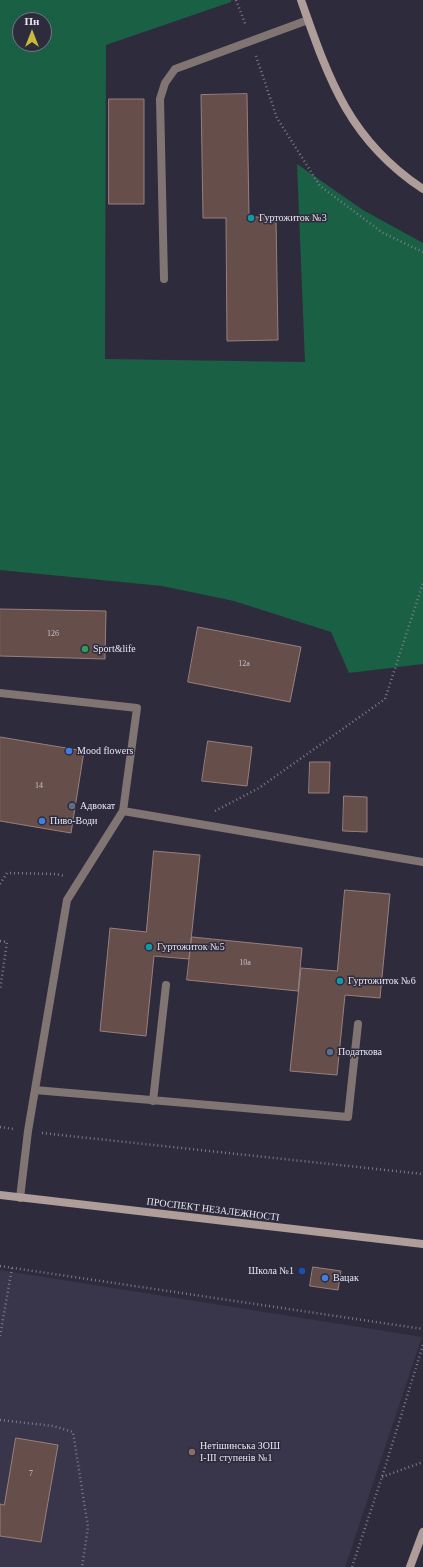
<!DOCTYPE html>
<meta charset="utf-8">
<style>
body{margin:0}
#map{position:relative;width:423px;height:1567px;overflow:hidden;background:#2e2b3d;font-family:Georgia,serif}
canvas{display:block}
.north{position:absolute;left:12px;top:12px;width:40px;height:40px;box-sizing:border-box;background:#2e2b3d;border:1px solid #787685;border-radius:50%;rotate:0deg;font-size:11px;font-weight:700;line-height:16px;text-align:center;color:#e8e6f2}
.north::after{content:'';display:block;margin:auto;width:14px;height:18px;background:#caba39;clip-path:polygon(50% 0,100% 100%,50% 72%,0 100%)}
</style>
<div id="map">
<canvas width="423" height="1567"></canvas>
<div class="north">Пн</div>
</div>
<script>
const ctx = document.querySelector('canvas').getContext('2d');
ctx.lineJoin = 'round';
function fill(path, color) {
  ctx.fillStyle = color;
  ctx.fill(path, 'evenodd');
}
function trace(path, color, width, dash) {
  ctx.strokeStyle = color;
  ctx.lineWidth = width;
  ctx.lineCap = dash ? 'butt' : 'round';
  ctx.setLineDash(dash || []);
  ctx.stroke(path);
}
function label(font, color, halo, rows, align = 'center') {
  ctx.font = font + ' Georgia,serif';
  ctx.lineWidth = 3;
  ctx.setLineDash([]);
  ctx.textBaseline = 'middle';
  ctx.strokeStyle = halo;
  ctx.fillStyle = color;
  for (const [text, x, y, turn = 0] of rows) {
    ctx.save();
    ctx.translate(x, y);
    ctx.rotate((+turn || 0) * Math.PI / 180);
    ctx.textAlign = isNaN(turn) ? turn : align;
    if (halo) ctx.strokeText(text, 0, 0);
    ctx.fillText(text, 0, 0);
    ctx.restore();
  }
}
const built = new Path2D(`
 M0,1270L422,1337L345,1567H0Z`);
const green = new Path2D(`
 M0,0H231V2L106,45L105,359L305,362L297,164L363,210L423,243V664L349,673L331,632L234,601L162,586L0,570ZM20,20H44V44H20Z`);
const building = new Path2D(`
 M247,94L249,217H276L278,340L227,341L226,218H203L201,95Z
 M109,99H144V204H109Z
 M0,609L106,611L105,659L0,656Z
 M198,627L301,647L290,702L188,682Z
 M0,737L84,751L71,833L0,821Z
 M208,741L252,747L247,786L202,781Z
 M310,762H330L329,793H309Z
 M344,796L367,797V832L343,831Z
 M154,851L200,855L189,959L154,956L146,1036L100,1031L110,928L146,932Z
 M345,890L390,894L380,998L345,995L337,1075L290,1071L301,968L337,971Z
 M192,937L302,948L298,991L187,980Z
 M313,1267L341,1271L338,1290L310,1286Z
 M16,1438L58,1445L41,1542L0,1536V1504L4,1505Z`);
const path = new Path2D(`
 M236,0L246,26
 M256,56L277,118L320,186L383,233L423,252
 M215,811L259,788L385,699L423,583
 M0,884L7,873L55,874L65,876
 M0,941L7,942L0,990
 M0,1127L13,1129
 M42,1133L423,1174
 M0,1266L423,1329
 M0,1336L12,1268
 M0,1420L53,1426L73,1432L88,1527L82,1567
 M382,1477L423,1462
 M352,1567L382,1477L423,1345`);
const lane = new Path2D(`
 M164,279L160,99L165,83L175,69L308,20
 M0,693L137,708L123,811L67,900L28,1131L20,1198
 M123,811L423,862
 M35,1090L348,1117L358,1024
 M153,1101L166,985`);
const secondary = new Path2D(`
 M301,0C329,80 349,140 423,189
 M0,1195L423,1244
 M410,1567L423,1532`);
const markers = [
 [251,218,4,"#0f9aa8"],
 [85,649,4,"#2e9e5b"],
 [69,751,4,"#3f7fe0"],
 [72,806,4,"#5c6f8a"],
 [42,821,4,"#3f7fe0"],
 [149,947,4,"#0f9aa8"],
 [340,981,4,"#0f9aa8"],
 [330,1052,4,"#5c6f8a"],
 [302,1271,4,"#1a4fb4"],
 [325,1278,4,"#3f7fe0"],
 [192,1452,4,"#8d6e63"]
];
const numberNames = [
 ["12б",53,634],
 ["12а",244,664],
 ["14",39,786],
 ["10а",245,963],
 ["7",31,1474]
];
const poiNames = [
 ["Гуртожиток №3",259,218],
 ["Sport&life",93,649],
 ["Mood flowers",77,751],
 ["Адвокат",80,806],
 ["Пиво-Води",50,821],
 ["Гуртожиток №5",157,947],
 ["Гуртожиток №6",348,981],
 ["Податкова",338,1052],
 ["Школа №1",294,1271,"right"],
 ["Вацак",333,1278],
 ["Нетішинська ЗОШ",200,1446],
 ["І-ІІІ ступенів №1",200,1458]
];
const streetNames = [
 ["ПРОСПЕКТ НЕЗАЛЕЖНОСТІ",213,1210,7]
];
fill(built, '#39354b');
fill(green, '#196044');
fill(building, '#664f4b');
trace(building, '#997f7c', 1);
trace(path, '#7d7b8a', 2.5, [1, 3]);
trace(lane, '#807572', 8);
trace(secondary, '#af9d99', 8);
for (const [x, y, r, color] of markers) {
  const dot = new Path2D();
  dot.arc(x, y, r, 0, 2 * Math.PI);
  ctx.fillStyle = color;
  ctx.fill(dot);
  trace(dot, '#2e2b3d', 1.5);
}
label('8px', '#c8c0c8', null, numberNames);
label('10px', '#e8e6f2', '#2e2b3d', poiNames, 'left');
label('10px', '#e8e6f2', '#2e2b3d', streetNames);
</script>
